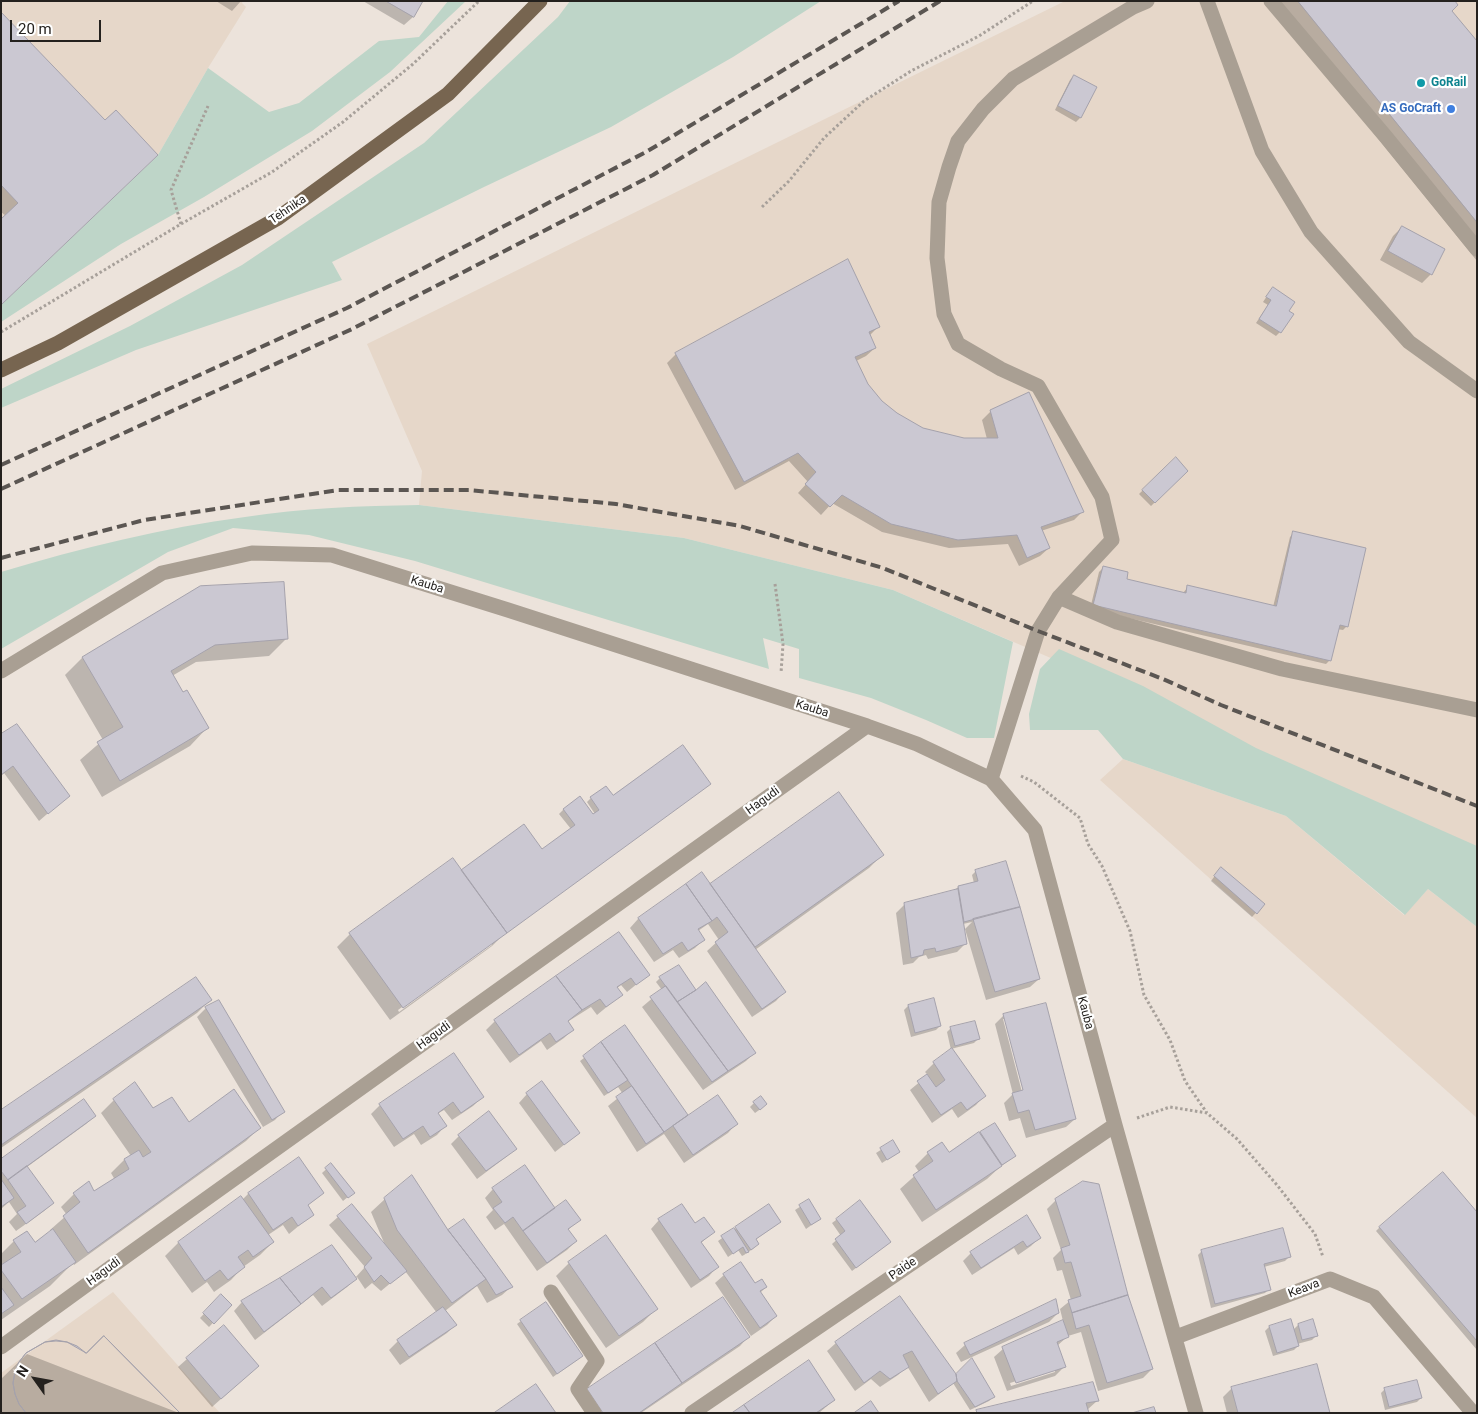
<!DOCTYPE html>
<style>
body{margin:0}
#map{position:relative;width:1478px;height:1414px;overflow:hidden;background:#ece3db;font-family:Roboto,sans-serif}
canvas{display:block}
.frame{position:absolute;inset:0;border:2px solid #24211e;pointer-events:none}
.north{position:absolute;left:10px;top:1354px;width:50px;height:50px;-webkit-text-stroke:4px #fff;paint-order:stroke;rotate:302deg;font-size:14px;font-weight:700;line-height:20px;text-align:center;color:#24211e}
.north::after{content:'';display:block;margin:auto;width:18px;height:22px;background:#24211e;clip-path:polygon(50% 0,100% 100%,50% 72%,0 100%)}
.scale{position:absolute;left:10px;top:20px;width:91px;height:22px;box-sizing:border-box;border:2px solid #24211e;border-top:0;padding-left:6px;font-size:15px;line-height:18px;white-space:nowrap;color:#24211e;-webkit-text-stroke:4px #fff;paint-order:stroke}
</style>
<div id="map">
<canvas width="1478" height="1414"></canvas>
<div class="frame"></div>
<div class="north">N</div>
<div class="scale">20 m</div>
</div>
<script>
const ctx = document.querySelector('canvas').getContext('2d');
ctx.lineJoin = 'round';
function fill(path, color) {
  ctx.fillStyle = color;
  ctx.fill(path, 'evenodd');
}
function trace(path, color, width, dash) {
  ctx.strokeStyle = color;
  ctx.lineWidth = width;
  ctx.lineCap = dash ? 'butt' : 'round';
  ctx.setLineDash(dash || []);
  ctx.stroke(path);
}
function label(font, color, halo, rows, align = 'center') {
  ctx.font = font + ' Roboto,sans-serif';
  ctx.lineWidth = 4.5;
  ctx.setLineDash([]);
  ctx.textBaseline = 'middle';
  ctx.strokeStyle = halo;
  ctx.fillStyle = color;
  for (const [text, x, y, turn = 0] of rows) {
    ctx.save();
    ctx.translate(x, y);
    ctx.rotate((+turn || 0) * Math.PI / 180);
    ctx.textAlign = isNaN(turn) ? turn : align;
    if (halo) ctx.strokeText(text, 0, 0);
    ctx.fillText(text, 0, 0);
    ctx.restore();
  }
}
const built = new Path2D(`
 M1,1H243L242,3L246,7L208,68L158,155L1,305Z
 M1065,1H1477V856L1060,662L893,590L684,538L419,505L422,471L367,344Z
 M1123,759L1286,816L1404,915L1428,889L1477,927V1118L1100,780Z
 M113,1292L220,1413H1V1373Z`);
const green = new Path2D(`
 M448,1H466L390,72L312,131L204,197L121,244L1,322V305L158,155L208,68L269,112L299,103L379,41L419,37Z
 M570,1H821L733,57L611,127L484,187L332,262L342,280L136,350L1,408V389L130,326L242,265L424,143L558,17Z
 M419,505L684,538L893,590L1013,642L994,738H967L926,720L871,698L799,678V649L763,638L769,669L415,561L309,535L233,528L168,552L1,649V572C81,548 162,528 245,517C302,508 361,506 419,505Z
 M1059,649L1143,686L1256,748L1477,846V927L1428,889L1405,915L1286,816L1123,759L1098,730H1030L1029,714L1040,669Z`);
const shadow = new Path2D(`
 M216,1H241L232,11Z
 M363,1H421L413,17L404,25Z
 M1267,1H1453L1451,11L1477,42V261Z
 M1,14L105,122L6,216L1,212Z
 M1074,76L1096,88L1080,118L1076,122L1055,110L1070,80Z
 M1402,227L1431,274L1422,283L1380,260L1393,236Z
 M1269,293L1287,311L1280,332L1276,336L1256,323L1268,305L1263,302Z
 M878,327L869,336L875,348L866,356L856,361L867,384L882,402L896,414L923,429L963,439H987L982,420L991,411L1083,511L1074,520L1041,531L1049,548L1040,556L1019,566L1008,544L949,548L882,532L832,503L821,515L798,493L808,482L789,461L735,490L667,363L676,354Z
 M1175,459L1187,471L1151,506L1139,494Z
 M1294,533L1347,626L1343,630L1337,629L1330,660L1326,664L1090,609L1099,572L1103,568L1125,580L1183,593L1188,587L1273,607L1290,537Z
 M201,587L287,638L269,656L196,662L172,676L207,728L190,746L102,797L80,760L103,740L65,675L82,658Z
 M1,735L68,796L39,821L4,773L1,776Z
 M613,797L501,937L492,946L390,1020L337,947L350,934L461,872L542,851L571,829L559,814L563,810L580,798L593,816L595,814L587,802L591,798ZM492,942V945L399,1012L398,1010Z
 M882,855L869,868L755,950L784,992L776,1001L752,1017L707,951L719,940L708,924L698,931L703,940L695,948L679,958L673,950L654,962L630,928L638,919L702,874L710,886Z
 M976,871L1039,979L1030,987L986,1000L965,929L972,922L963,924L966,943L957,952L928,959L926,955L919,957L913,963L903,965L896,913L905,904L954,891L958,887L974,883L972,875Z
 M1217,873L1263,905L1252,917L1211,881Z
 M619,934L648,975L627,992L621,985L616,989L621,995L597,1015L591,1007L572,1019L567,1022L572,1030L564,1038L547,1050L541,1041L510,1063L486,1030L495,1021Z
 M660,978L696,992L754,1053L746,1061L703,1090L642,1007L662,990L656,982Z
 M933,999L940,1026L936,1030L911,1037L904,1010L908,1006Z
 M210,1000L197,1013L1,1148V1112Z
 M219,1001L283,1111L275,1120L263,1127L197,1017L206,1008Z
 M1004,1015L1075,1119L1066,1127L1026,1138L1020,1118L1009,1121L1004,1103L1013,1094L995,1024ZM1003,1019H1006L1026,1096H1023Z
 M625,1027L688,1116L736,1124L728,1133L684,1163L664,1134L637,1152L608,1106L623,1094L618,1087L604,1096L580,1061Z
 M951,1028L978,1039L974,1043L951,1049L984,1096L976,1105L958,1118L952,1109L932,1123L910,1090L928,1075L925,1072L934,1063L951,1050L947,1032Z
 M527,1094L579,1133L555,1152L519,1103Z
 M482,1097L473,1106L452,1120L444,1110L437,1114L445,1126L437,1135L421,1145L414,1134L394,1147L371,1114L380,1105Z
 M114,1100L153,1110L188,1124L259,1128L246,1141L74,1265L73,1263L50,1286L1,1320V1254L14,1241L34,1243L51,1232L50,1230L67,1215L61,1207L74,1194L94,1193L115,1180L111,1173L124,1160L131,1156L101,1113Z
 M754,1103L762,1108L755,1113L750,1107Z
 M95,1116L86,1124L27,1167L53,1203L44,1211L16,1231L9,1222L17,1214L9,1202L1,1209V1160Z
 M981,1133L1015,1156L1000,1167L987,1179L922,1222L900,1189L919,1172L915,1166L928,1153L948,1154Z
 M459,1136L515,1148L506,1157L477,1179L451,1144Z
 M893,1142L899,1152L882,1163L876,1153Z
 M299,1159L322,1193L307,1206L313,1214L289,1234L283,1225L268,1235L273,1242L260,1255L243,1267L231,1280L214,1292L207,1282L192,1293L165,1256L178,1243L241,1198L242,1200L248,1194Z
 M331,1165L349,1196L343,1201L322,1173Z
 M493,1189L555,1209L579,1220L568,1230L576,1241L567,1250L537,1271L504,1224L495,1230L486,1217L493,1210L485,1198Z
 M385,1199L448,1232L511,1287L502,1295L487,1303L477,1286L445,1311L455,1325L447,1333L400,1365L389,1350L398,1341L437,1313L405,1271L381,1291L372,1283L365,1289L357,1277L347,1287L322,1306L313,1295L255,1340L234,1311L242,1302L355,1278L365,1267L329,1225L338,1217L385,1245L371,1212Z
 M1056,1200L1127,1295L1152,1369L1143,1378L1098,1391L1081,1332L1068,1336L1057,1346L1064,1367L1055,1376L1007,1391L994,1357L1003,1349L1063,1321L1060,1309L1071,1300L1062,1270L1057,1271L1053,1258L1061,1250L1047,1209ZM1055,1369V1372L1011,1386L1010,1383Z
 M809,1201L820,1219L806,1229L795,1210Z
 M860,1202L885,1246L852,1271L832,1244L841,1236L832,1223Z
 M768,1206L780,1222L755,1240L754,1248L744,1255L742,1256L738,1250L728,1257L718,1241Z
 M1477,1214V1350L1376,1231L1380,1227Z
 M1026,1217L1039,1238L1031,1246L1018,1255L1014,1248L972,1275L963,1261L971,1253Z
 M659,1220L695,1225L713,1232L701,1243L717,1267L709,1276L691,1288L651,1229Z
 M606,1237L656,1309L643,1322L606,1348L556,1276L569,1263Z
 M1202,1251L1289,1257L1285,1261L1264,1267L1269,1289L1265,1293L1211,1308L1198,1255Z
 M724,1275L766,1287L760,1293L776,1316L767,1325L751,1336L715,1283Z
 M221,1296L230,1305L209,1327L200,1318Z
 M900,1298L956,1375L993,1397L989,1401L970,1410L953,1383L929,1402L907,1366L898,1375L880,1387L871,1379L855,1391L827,1351L836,1343Z
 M1058,1313L1049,1322L961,1362L956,1353L965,1345Z
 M521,1321L577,1360L553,1377L517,1324Z
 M1312,1321L1316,1336L1312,1340L1297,1344L1298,1346L1294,1350L1273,1356L1265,1331L1269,1327L1293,1330L1298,1325Z
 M748,1337L740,1346L641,1413H589Z
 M27,1354L179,1413H1V1379Z
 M187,1359L258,1366L212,1407L178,1367Z
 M1232,1388L1329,1413H1227L1223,1397Z
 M1385,1389L1421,1398L1417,1402L1385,1410L1381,1393Z
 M834,1400L819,1413H734Z
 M1097,1401L1087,1410L1088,1413H975L977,1411Z`);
const building = new Path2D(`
 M386,1H423L414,17Z
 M1298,1H1455L1458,5L1452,11L1477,41V222Z
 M1,12L105,120L116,110L158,155L1,305V219L18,203L1,185Z
 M1074,75L1097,87L1081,118L1058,106Z
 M1402,226L1445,249L1432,275L1388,251Z
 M848,259L880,327L869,332L876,348L855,357L868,384L882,401L897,413L923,428L964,438H998L990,410L1029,392L1084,512L1041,527L1050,548L1027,558L1017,535L958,540L891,524L842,495L830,507L805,484L816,472L798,453L744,482L675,353Z
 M1273,287L1295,302L1289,311L1294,314L1281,333L1259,319L1271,300L1266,297Z
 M1176,457L1188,471L1155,503L1142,490Z
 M1293,531L1366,548L1348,627L1340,625L1331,661L1093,605L1103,566L1128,572L1127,579L1186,593L1187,585L1276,606Z
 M284,582L288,639L215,645L171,671L183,692L187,690L209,728L120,781L97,742L123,727L82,657L200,586Z
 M17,724L70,796L48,814L13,766L1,775V734Z
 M683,745L711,784L507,933L461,870L524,824L542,849L575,825L563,809L580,796L593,814L599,810L590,797L606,786L613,795Z
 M839,792L884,855L755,947L710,884Z
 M453,858L507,933L403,1008L349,933Z
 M1006,861L1020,907L964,922L958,886L978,881L975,870Z
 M1221,867L1265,904L1257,914L1214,876Z
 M702,872L786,992L762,1009L715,942L728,932L717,917L712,921L686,884Z
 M686,884L712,921L698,929L705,940L688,951L682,942L663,954L638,918Z
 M958,889L967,944L936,952L935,948L924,950L923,955L911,958L904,903Z
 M1020,907L1040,979L995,992L973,919Z
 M619,932L650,975L636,985L631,978L617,987L623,995L606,1007L600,999L582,1010L556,976Z
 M679,965L696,990L677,1002L659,977Z
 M556,976L582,1010L568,1021L574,1030L556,1042L550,1033L519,1055L494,1020Z
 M196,977L212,1000L1,1145V1110Z
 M706,982L756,1053L728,1071L677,1002L696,990Z
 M666,986L728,1071L712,1082L650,997Z
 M934,998L941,1026L915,1033L908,1005Z
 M219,1000L285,1112L272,1120L205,1007Z
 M1046,1003L1076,1119L1035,1130L1029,1110L1018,1113L1012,1093L1023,1090L1003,1014Z
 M975,1021L980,1039L955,1046L950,1027Z
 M625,1025L688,1115L664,1132L601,1042Z
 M601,1042L628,1080L608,1093L583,1056Z
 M952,1048L986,1096L967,1110L961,1102L941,1115L917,1081L927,1074L936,1087L945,1080L933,1062Z
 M454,1053L484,1097L461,1113L453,1102L438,1113L447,1126L430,1137L423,1126L403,1139L379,1104Z
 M542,1081L580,1133L564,1145L526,1093Z
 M135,1082L153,1108L172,1097L189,1122L234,1089L261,1128L88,1253L63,1216L80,1202L73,1193L89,1181L94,1191L129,1169L124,1159L139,1150L143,1157L151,1152L113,1099Z
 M632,1086L664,1132L646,1144L616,1097Z
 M718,1095L738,1124L693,1155L673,1126Z
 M761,1096L767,1104L760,1110L753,1102Z
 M84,1099L96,1116L8,1180L1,1171V1159Z
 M489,1111L517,1149L486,1171L458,1135Z
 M995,1123L1016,1156L1002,1165L980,1132Z
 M979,1132L1002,1166L936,1210L913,1175L933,1161L927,1152L942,1142L949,1152Z
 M893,1140L900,1152L887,1160L880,1148Z
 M299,1157L324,1193L308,1205L314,1215L298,1226L292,1217L273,1230L248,1193Z
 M331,1163L355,1193L348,1198L325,1168Z
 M525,1165L555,1208L523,1231L513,1217L505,1223L493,1208L502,1202L492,1188Z
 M27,1166L54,1203L26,1224L17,1212L26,1206L8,1180Z
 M1443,1172L1477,1212V1341L1379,1227Z
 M412,1175L448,1230L486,1279L452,1303L397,1230L384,1198Z
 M1,1179L14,1198L1,1207Z
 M1083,1181L1099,1184L1128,1295L1072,1313L1068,1300L1081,1296L1071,1262L1065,1263L1061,1248L1070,1245L1055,1199Z
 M241,1196L274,1242L253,1257L248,1250L238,1257L245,1267L228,1280L220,1270L205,1281L178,1242Z
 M809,1199L821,1219L811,1225L799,1205Z
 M566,1200L581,1220L568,1229L577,1241L547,1263L523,1231Z
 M860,1200L891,1242L856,1268L835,1239L845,1231L836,1219Z
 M352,1204L407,1271L390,1284L381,1275L374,1282L364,1267L372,1258L337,1216Z
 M682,1204L695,1223L704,1217L715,1232L701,1242L719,1267L700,1280L658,1219Z
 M769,1204L781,1222L756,1239L759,1244L751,1250L735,1227Z
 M1027,1215L1041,1238L1027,1247L1023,1241L981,1268L970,1252Z
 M464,1219L513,1287L496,1295L486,1279L448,1230Z
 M734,1228L749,1252L746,1253L743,1247L733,1254L721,1236Z
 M1283,1228L1291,1257L1264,1264L1271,1290L1215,1304L1201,1250Z
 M53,1229L76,1262L22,1299L1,1270V1265L21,1252L13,1240L27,1231L35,1242Z
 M606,1235L658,1309L619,1336L568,1262Z
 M332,1245L357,1279L331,1298L322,1287L301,1304L280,1278Z
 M741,1262L755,1283L762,1279L767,1287L760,1291L777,1316L760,1328L723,1274Z
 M280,1278L301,1304L264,1332L241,1301Z
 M1,1287L14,1305L1,1314Z
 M221,1294L232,1305L214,1324L203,1313Z
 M1128,1295L1153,1369L1107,1383L1089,1325L1076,1329L1072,1313Z
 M900,1296L956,1374L957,1381L938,1394L912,1351L903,1355L909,1367L890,1379L880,1371L864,1383L835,1342Z
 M723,1297L750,1337L682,1383L655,1343Z
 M1056,1299L1059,1313L970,1355L964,1343Z
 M546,1302L583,1356L557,1374L520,1320Z
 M443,1307L457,1325L409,1357L397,1340Z
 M1291,1319L1299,1346L1277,1353L1269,1326Z
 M1313,1319L1318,1336L1302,1340L1298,1324Z
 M1063,1320L1069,1337L1057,1342L1066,1367L1016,1383L1002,1347Z
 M224,1325L259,1366L221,1399L186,1358Z
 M104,1336L180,1413H26L19,1404L15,1394L13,1383L15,1372L19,1362L26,1353L45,1342L56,1341L67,1342L86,1353Z
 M104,1336L180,1413H26L19,1404L15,1394L13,1383L15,1372L19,1362L26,1353L45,1342L56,1340L67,1342L77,1346L86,1353Z
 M655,1343L682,1383L639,1413H603L587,1389Z
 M972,1358L995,1397L975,1407L957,1381L956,1374Z
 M809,1360L835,1400L816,1413H750L744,1405Z
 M1317,1364L1330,1413H1238L1231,1387Z
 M1417,1380L1422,1398L1389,1407L1384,1388Z
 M1093,1382L1099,1401L1086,1403L1089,1413H977L976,1410Z
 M536,1384L556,1413H494Z
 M871,1401L879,1413H854Z
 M744,1405L750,1413H732Z
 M1154,1407L1156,1413H1132Z`);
const path = new Path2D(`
 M762,207L789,181L824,138L864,101L911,71L979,36L1033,1
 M181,224L171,190L208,106
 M1,332L181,224L272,172L343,122L413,64L479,1
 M775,584L783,644L781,673
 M1021,776L1034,782L1080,818L1088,844L1102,866L1130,931L1144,995L1170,1040L1185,1081L1207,1113
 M1137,1118L1170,1107L1207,1113L1237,1139L1277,1185L1315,1234L1323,1257`);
const minor = new Path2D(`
 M1207,1L1262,151L1311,232L1409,342L1477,391
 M1271,1L1386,137L1477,249
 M1059,597L1117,622L1282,669L1477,710
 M1,671L162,573L252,553L332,555L508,610L867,726L917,744L991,779L1035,830L1115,1125L1196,1413
 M991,779L1038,631L1059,597L1112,540L1102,497L1038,386L1001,369L958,344L944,314L937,258L939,202L949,167L958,141L983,109L1013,79L1133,7L1147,1
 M551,1292L597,1361L578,1389L594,1413
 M1176,1337L1330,1279L1374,1297L1473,1413
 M1,1347L129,1254L867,726
 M692,1413L1115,1125`);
const major = new Path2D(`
 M1,370L58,343L278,218L448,94L540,1`);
const rail = new Path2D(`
 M1,465L347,308L646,152L899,1
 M1,489L352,329L653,175L940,1
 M1,558L144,520L338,490H469L616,504L740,526L883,568L1038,631L1163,679L1221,705L1477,806`);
const markers = [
 [1421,83,5,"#0f9aa8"],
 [1451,109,5,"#3f7fe0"]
];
const cultureNames = [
 ["GoRail",1431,83]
];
const shopNames = [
 ["AS GoCraft",1441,109]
];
const streetNames = [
 ["Tehnika",288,210,-34],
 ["Kauba",427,585,17],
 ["Kauba",812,709,17],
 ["Hagudi",763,801,-36],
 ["Kauba",1085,1013,75],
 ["Hagudi",434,1036,-36],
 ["Paide",903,1269,-34],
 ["Hagudi",104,1272,-36],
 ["Keava",1304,1289,-21]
];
fill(built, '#e6d7c9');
fill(green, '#bed5c8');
fill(shadow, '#0003');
fill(building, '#cbc8d2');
trace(building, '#a5a2ac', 1);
trace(path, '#a7a09a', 3, [2.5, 2.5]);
trace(minor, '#a99f93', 15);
trace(major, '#776550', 15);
trace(rail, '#5b5652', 4, [10, 5]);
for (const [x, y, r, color] of markers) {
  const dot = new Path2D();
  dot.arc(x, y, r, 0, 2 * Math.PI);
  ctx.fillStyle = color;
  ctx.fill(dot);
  trace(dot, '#fff', 2);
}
label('bold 12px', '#0d838f', '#fff', cultureNames, 'left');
label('bold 12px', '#366cbe', '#fff', shopNames, 'right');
label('12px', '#24211e', '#fff', streetNames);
</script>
